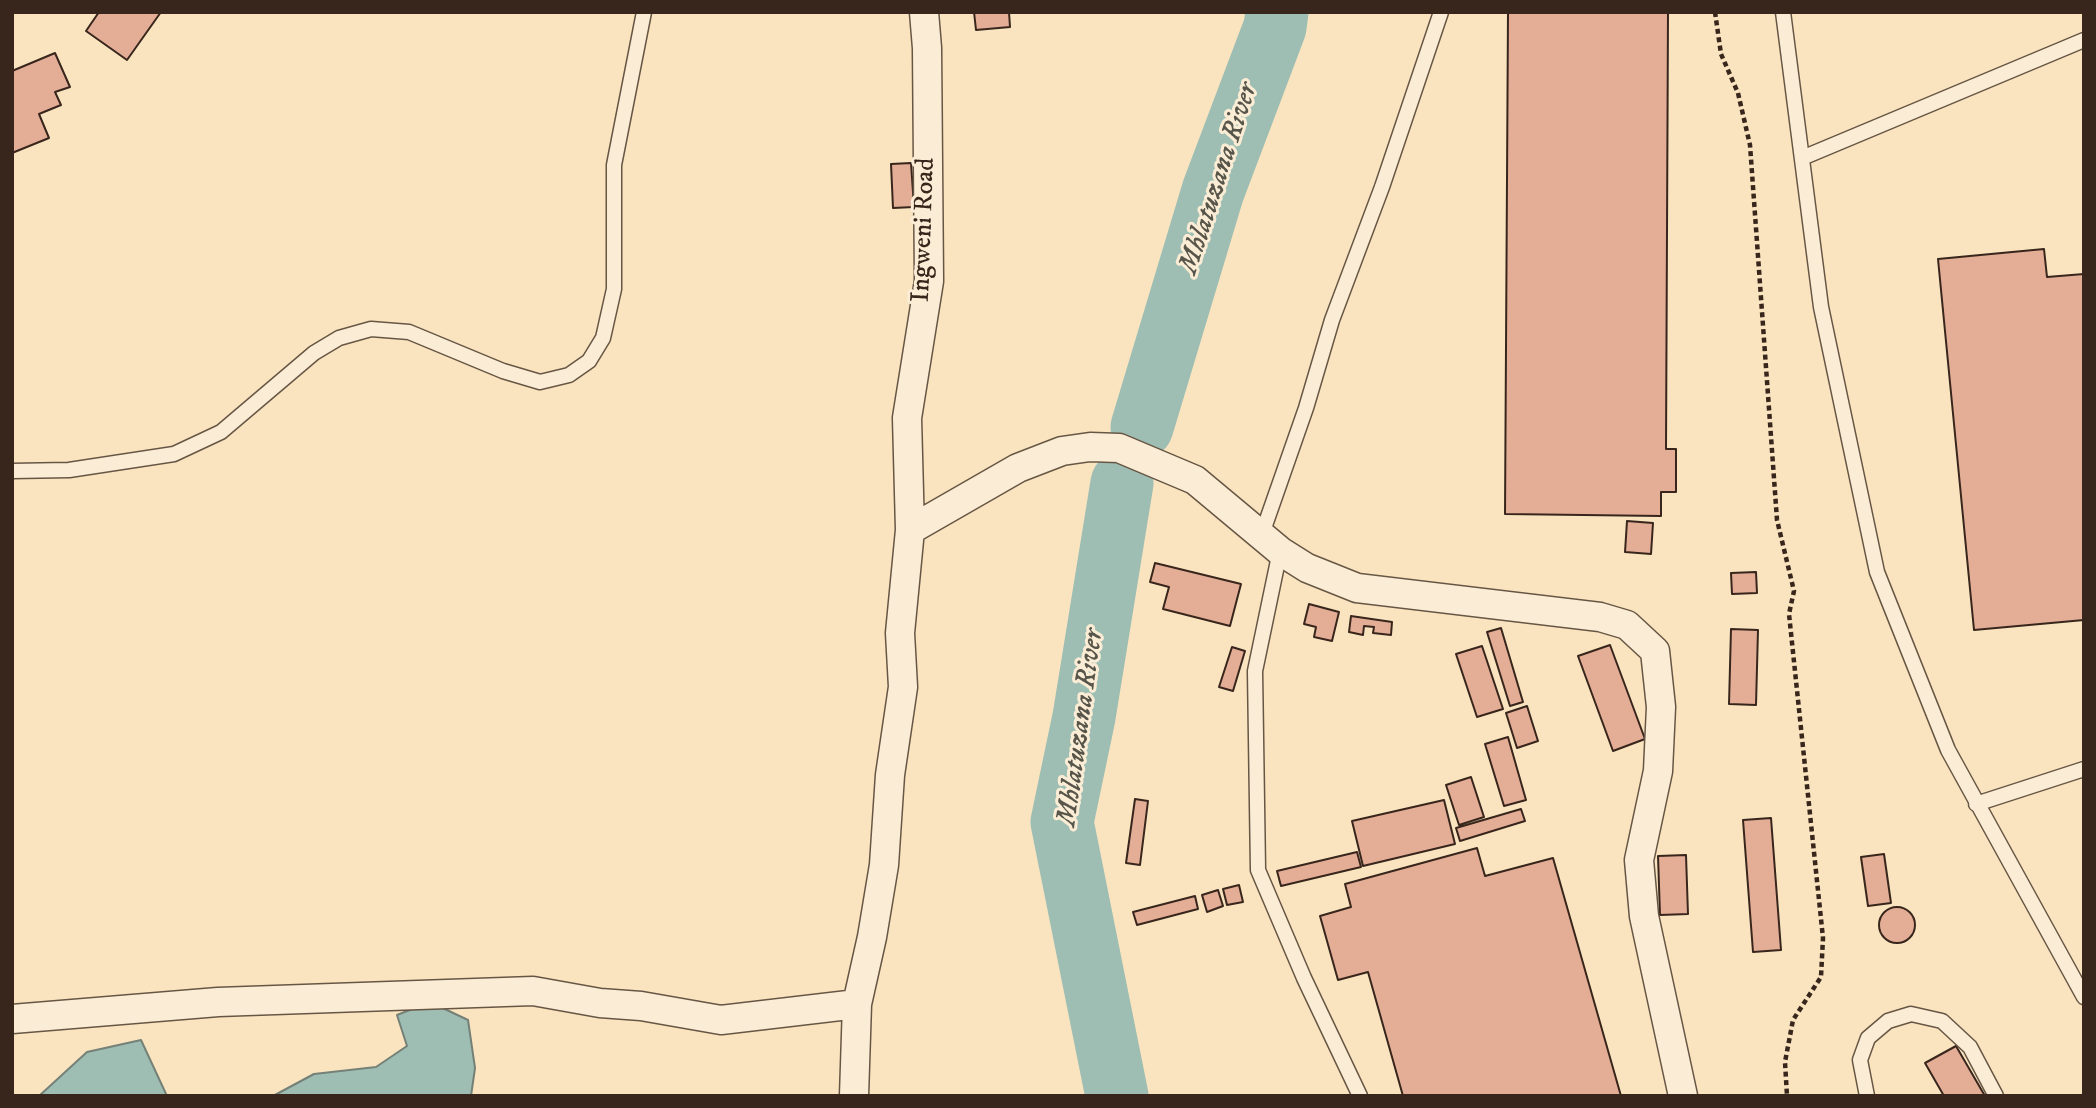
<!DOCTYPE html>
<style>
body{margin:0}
#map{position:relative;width:2096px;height:1108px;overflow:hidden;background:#f9e4bf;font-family:"IM FELL DW Pica",serif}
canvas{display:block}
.frame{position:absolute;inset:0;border:14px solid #38261c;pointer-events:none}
</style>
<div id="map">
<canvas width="2096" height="1108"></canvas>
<div class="frame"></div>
</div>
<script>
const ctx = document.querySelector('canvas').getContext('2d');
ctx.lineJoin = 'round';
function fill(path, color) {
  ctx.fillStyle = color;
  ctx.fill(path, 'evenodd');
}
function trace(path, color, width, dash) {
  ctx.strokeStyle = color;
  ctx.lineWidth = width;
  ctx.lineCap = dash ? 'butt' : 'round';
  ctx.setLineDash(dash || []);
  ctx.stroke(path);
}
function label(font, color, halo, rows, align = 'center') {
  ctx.font = font + ' "IM FELL DW Pica",serif';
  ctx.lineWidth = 6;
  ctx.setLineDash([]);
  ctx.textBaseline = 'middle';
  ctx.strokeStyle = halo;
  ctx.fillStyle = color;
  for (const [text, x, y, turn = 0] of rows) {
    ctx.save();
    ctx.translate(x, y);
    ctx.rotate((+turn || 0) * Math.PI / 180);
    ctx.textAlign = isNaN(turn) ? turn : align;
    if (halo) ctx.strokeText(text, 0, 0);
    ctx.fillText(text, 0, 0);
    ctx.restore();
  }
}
const water = new Path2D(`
 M430,1002L468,1020L475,1068L471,1096H273L314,1074L376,1067L407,1046L397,1015Z
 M141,1040L167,1096H39L87,1052Z`);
const river = new Path2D(`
 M1142,427L1213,191L1275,27L1277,12
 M1117,1096L1062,822L1084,717L1122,483`);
const building = new Path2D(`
 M99,12H161L127,60L86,31Z
 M974,12H1009L1010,27L976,30Z
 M1508,12L1668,13L1666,449H1676V492H1661V516L1505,514Z
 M55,53L70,87L55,92L61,105L39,114L49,138L12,153V71Z
 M911,163L914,207L893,208L891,164Z
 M2044,249L2047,277L2084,274V620L1974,630L1938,259Z
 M1627,521L1653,523L1651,554L1625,552Z
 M1155,563L1241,584L1230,626L1163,609L1169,587L1150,582Z
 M1756,572L1757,593L1732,594L1731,573Z
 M1309,604L1339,612L1332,641L1314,637L1316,627L1304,624Z
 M1351,616L1392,622L1391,635L1373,633L1374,627L1364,626L1363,635L1349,632Z
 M1501,628L1523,702L1510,706L1487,632Z
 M1731,629L1758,630L1756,705L1729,704Z
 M1610,645L1645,739L1613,751L1578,656Z
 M1482,646L1503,709L1477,717L1456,654Z
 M1232,647L1245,651L1233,691L1219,687Z
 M1527,706L1538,741L1517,748L1506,713Z
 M1508,737L1526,800L1504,806L1485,744Z
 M1471,777L1484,817L1459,825L1446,785Z
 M1135,799L1148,801L1140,865L1126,863Z
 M1444,800L1455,844L1363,866L1352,821Z
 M1521,809L1525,821L1460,841L1456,828Z
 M1771,818L1781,950L1753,952L1743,820Z
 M1477,848L1485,876L1553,858L1621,1096H1403L1368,972L1338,980L1320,916L1351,907L1345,884Z
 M1357,852L1361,867L1281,886L1277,871Z
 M1884,854L1891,903L1868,906L1861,857Z
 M1686,855L1688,914L1660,915L1658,856Z
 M1239,885L1243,902L1227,905L1223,889Z
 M1218,890L1223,906L1207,912L1202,895Z
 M1195,896L1198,909L1137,925L1133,912Z
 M1879 925a18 18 0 1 1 36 0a18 18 0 1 1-36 0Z
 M1956,1046L1985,1096H1944L1925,1063Z`);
const path = new Path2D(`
 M1715,12L1721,54L1738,93L1750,145L1777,520L1794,591L1789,614L1823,938L1821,977L1793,1020L1785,1062L1787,1096`);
const service = new Path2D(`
 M1783,12L1821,307L1877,572L1948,750L2084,997
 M1802,158L2084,40
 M12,471L69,470L174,454L221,432L314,353L339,338L371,329L409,332L503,371L540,382L569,375L589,361L603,338L614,289V165L644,12
 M1262,534L1306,408L1332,320L1382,187L1441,12
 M1280,551L1255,671L1258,870L1304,978L1360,1096
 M1976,804L2084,769
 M1867,1096L1860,1060L1868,1038L1888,1021L1911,1014L1942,1021L1970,1047L1996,1096`);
const minor = new Path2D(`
 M910,530L1018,468L1062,451L1090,447L1119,448L1195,480L1280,551L1307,568L1357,588L1600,617L1627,625L1655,651L1661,707L1658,771L1639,860L1644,916L1683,1096
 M12,1019L218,1002L533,991L600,1003L641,1006L721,1020L857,1004
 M854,1096L857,1004L872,937L884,865L890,775L903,687L900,633L910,530L907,418L929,281L927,48L924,12`);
const streetNames = [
 ["Ingweni Road",925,230,-88]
];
const waterNames = [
 ["Mhlatuzana River",1220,179,-72],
 ["Mhlatuzana River",1082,728,-82]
];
fill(water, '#9ebeb4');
trace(water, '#758177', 2);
trace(river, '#9ebeb4', 63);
fill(building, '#e3ad96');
trace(building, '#38261c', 2);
trace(service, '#685645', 17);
trace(minor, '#685645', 31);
trace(path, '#38261c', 4.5, [5, 3.5]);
trace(service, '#fbedd5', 14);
trace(minor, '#fbedd5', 28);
label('26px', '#38261c', '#fbedd5', streetNames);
label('italic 28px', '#57544a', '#fbedd5', waterNames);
</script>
